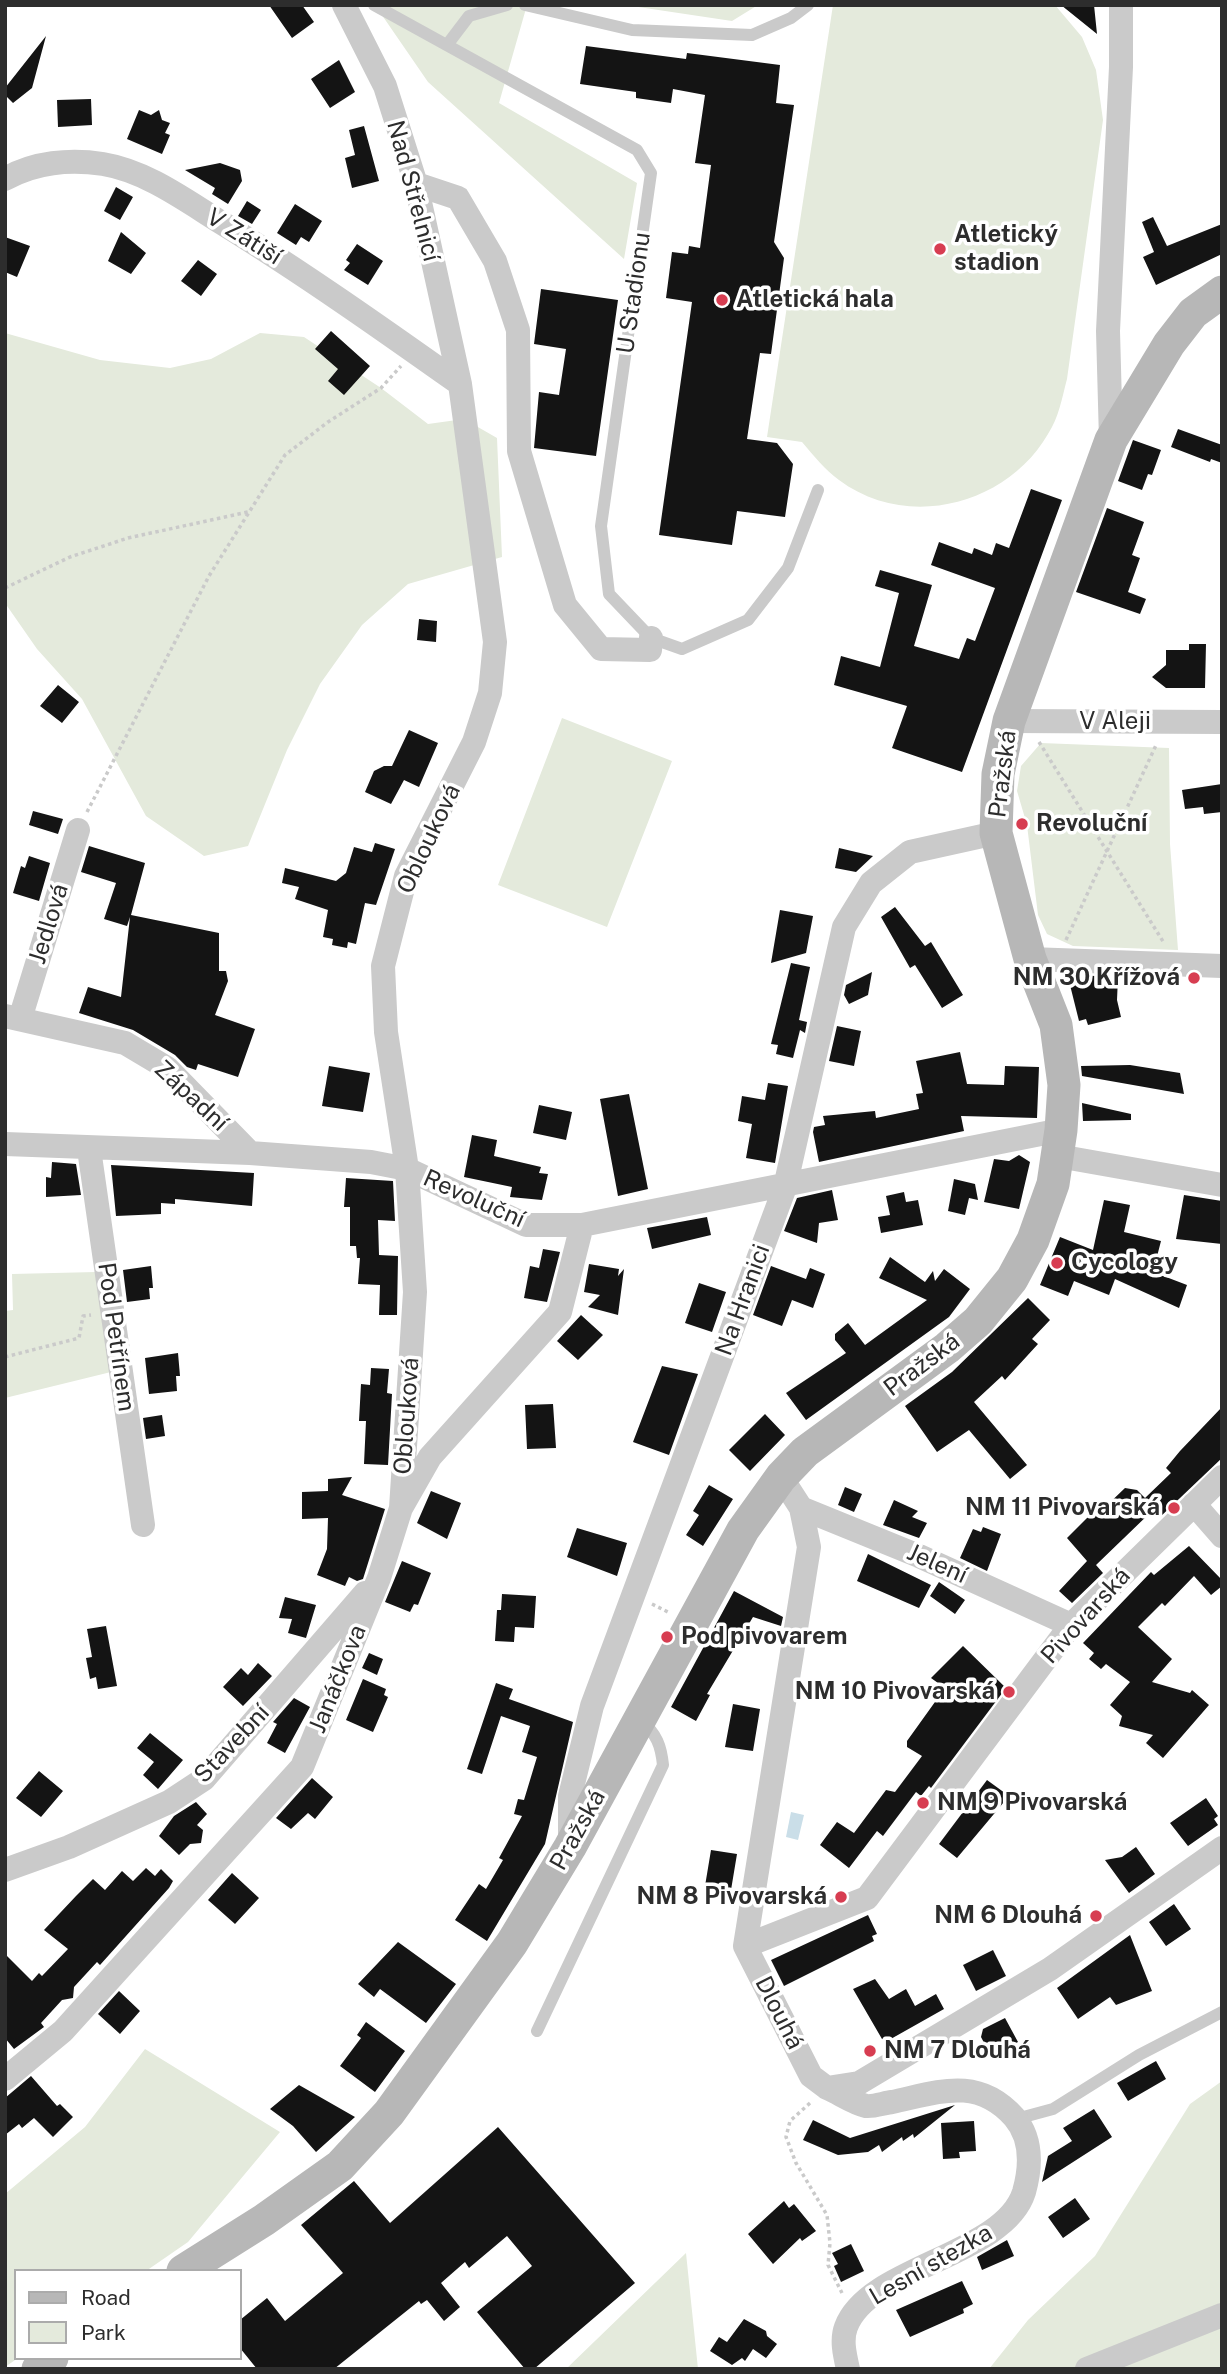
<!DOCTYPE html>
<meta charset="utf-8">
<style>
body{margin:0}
#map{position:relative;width:1227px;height:2374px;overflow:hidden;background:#fff;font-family:"Public Sans",sans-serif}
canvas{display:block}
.frame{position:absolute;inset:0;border:7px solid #2d2d2d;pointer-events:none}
.legend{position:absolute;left:14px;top:2269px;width:228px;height:91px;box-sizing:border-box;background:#fff;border:2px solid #ababab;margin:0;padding:9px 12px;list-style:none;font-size:21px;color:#2d2d2d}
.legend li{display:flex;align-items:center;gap:14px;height:35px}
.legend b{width:35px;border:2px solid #ababab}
</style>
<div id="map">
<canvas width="1227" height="2374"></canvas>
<div class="frame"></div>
<ul class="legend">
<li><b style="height:9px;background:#b7b7b7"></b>Road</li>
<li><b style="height:19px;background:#e4eadc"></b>Park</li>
</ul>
</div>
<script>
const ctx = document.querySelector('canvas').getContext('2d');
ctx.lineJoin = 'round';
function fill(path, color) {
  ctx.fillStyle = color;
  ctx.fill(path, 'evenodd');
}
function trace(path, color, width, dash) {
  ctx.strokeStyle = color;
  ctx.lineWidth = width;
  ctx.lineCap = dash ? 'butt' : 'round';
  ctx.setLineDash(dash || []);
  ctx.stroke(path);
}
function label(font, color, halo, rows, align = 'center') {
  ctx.font = font + ' "Public Sans",sans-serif';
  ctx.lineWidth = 7;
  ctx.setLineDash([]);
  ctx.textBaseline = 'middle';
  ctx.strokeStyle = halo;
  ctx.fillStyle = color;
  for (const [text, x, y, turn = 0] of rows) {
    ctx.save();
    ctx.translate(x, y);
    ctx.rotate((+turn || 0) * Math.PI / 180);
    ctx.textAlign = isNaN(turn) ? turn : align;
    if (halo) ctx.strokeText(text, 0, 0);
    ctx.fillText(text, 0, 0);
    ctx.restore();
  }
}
const green = new Path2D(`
 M375,5H527L499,103L637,183L624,259L428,82Z
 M625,5H758L732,21Z
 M833,5H1055L1082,37L1096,70L1103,120L1067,379C1062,398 1059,417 1048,434C1007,505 907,531 839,480C825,470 814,456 802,442L767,437Z
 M5,333L100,360L170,368L211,359L260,333L304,337L381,388L428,424L464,419L497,438L502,557L408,584L362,625L320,684L287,750L248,846L204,856L146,816L82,699L37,649L5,603Z
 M562,718L672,761L607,927L498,885Z
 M1041,743L1169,748L1170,844L1178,950L1073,946L1047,934L1038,915L1027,825L1017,791L1021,766Z
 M96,1272L111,1372L5,1398V1311L13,1310L12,1274Z
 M145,2049L280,2132L188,2242L146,2271H16L18,2358L5,2367V2194L85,2127Z
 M1222,2081V2369H989L1028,2320L1095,2256L1190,2104Z
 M686,2253L698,2369H566Z`);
const water = new Path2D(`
 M791,1812L804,1815L798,1840L786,1837Z`);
const building = new Path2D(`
 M269,5H302L314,22L292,38Z
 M1061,5H1094L1097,34Z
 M46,36L32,88L13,103L5,95V88Z
 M586,46L686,59L687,53L780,65L776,103L794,105L774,242L784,258L771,354L760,353L747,439L777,443L793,464L785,517L737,511L732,545L659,535L692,302L666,298L672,252L688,254L689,246L700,248L711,165L695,163L705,95L673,89L671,103L636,98V92L580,84Z
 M339,60L355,92L330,108L311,79Z
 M91,99L92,125L58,127L57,100Z
 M139,110L151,115L159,110L162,120L170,123L165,133L170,135L162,154L127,139Z
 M364,126L379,181L352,188L345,158L355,155L349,130Z
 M220,163L240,170L242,181L228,204L212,194L215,188L185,170Z
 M116,187L133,197L120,220L104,211Z
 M247,201L261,210L252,224L238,216Z
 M295,204L322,221L309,242L301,237L296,245L277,233Z
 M1153,217L1167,246L1222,224V254L1156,285L1143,257L1154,252L1142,222Z
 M121,232L146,253L131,274L108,261Z
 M5,237L30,246L17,277L5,272Z
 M357,244L383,261L368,285L344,270L350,263L346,260Z
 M198,260L217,274L201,296L181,281Z
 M541,289L618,300L596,456L534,448L539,392L559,395L566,349L534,344Z
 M331,331L370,366L344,395L328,381L338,369L315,349Z
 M1178,429L1222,445V463L1211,459L1210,462L1171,447Z
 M1133,440L1161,450L1152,475L1148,474L1142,490L1118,481Z
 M1031,489L1062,500L962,772L892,748L907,706L834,685L841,656L880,667L899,593L875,586L880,570L932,585L914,646L959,659L967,638L975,641L995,588L931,565L939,542L972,554L974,548L992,555L996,543L1009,548Z
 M1107,508L1144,522L1132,555L1140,558L1128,592L1146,599L1140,614L1076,592Z
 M419,619L437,621L436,642L417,640Z
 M1189,644H1206L1205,688H1166L1152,677L1166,665V650H1189Z
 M58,685L79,702L62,723L40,706Z
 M409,730L438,743L419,787L404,780L391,804L365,792L374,771L384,766H392Z
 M1222,784V812L1204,814L1203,807L1185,809L1182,790Z
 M33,811L63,819L58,834L29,825Z
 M375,843L395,849L376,905L365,903L356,944L348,942L347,948L332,945L333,939L323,937L328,910L295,899L299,887L282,883L285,868L336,881L346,873L354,847L372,852Z
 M89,846L145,863L131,915L219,933V971H226L228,981L215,1015L255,1029L238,1077L198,1064L196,1070L187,1067L175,1055L133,1030L79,1013L88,987L121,997L130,917L127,926L104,919L116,883L81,872Z
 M839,848L873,856L856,872L835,868Z
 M29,856L50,863L39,901L13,893L21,866L25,868Z
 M895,907L925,946L931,942L963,995L942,1008L915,965L910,968L881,917Z
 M780,910L813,916L806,953L771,963Z
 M791,963L810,967L799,1020L807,1022L805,1033L800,1030L793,1058L776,1054L778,1045L771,1044Z
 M872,972L868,995L849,1004L844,995L846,985Z
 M1073,975L1118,977L1117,1000L1121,1017L1088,1025L1086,1019L1079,1021L1070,985Z
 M837,1026L861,1031L854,1066L829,1061Z
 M960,1052L967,1084L1004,1085L1005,1066L1039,1067L1037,1118L961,1116L964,1131L819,1162L813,1132L814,1127L825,1125L823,1116L875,1111L876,1118L919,1109L916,1094L923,1093L916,1061Z
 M1130,1065L1180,1073L1184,1094L1082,1076L1081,1066Z
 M329,1066L370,1073L363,1112L322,1106Z
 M768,1083L788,1086L775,1163L746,1158L752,1124L738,1121L742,1096L765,1100Z
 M629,1094L648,1189L618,1196L600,1099Z
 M1082,1103L1131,1114V1120L1083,1121Z
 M539,1105L572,1112L566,1140L533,1133Z
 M472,1135L497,1140L494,1156L541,1167L539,1173L548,1174L542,1200L510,1197L512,1187L464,1177Z
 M1019,1155L1030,1162L1019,1209L984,1202L994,1159L1009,1161Z
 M52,1162L76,1164L81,1195L46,1197V1177L51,1178Z
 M111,1165L254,1173L252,1206L175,1199V1204L161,1203V1214L116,1216Z
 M346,1178L393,1181L395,1221L378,1220L379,1255L398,1256L397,1315H379L380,1285L358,1284L360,1258H357L356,1246H350V1207H344Z
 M954,1179L975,1184L978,1200L969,1198L965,1215L948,1211Z
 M832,1190L838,1220L819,1223L817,1243L784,1231L797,1198Z
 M904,1192L906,1202L918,1200L923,1225L881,1233L878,1217L890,1215L886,1196Z
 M1184,1195L1222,1201V1244L1176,1239Z
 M1104,1200L1130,1205L1124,1232L1161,1241L1153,1272L1187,1285L1179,1308L1115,1279L1109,1295L1074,1281L1068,1296L1040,1285L1060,1237L1093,1250Z
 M707,1217L711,1235L652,1249L647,1228Z
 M543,1249L560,1252L547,1302L524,1298L530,1266L539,1268Z
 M890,1257L925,1282L933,1271L935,1281L944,1269L970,1289L949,1317L806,1420L786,1393L846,1353L835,1340V1334L848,1323L865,1345L927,1300L879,1278Z
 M589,1264L619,1269L618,1276L624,1269L618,1315L588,1307L600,1295L584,1292Z
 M151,1266L153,1288H149L150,1299L127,1302L123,1270Z
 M771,1266L806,1279L810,1268L825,1274L813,1308L792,1300L782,1326L753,1315Z
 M699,1283L726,1292L712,1332L685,1323Z
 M1028,1298L1050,1320L1032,1339L1038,1344L1005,1380L1002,1376L974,1402L1027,1465L1010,1479L969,1430L937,1452L905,1406L952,1372Z
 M581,1315L603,1335L578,1360L557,1341Z
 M178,1353L180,1376H176L177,1391L149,1394L145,1358Z
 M662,1366L698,1374L669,1455L633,1442Z
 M371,1368L389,1369L387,1393L392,1394L388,1465L364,1464L366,1421H359L361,1384L370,1385Z
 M553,1404L556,1448L527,1449L525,1405Z
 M1222,1407V1458L1159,1518L1152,1511L1096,1565L1103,1573L1072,1603L1059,1591L1087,1561L1067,1538L1098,1507L1101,1511L1125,1488L1137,1490L1145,1498L1171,1473L1166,1468L1180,1451Z
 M765,1414L785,1435L750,1471L729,1450Z
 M162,1415L165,1436L146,1439L143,1418Z
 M352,1477L342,1495L385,1509L363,1579L357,1581L349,1577L345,1586L317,1575L327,1549L328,1518L302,1519V1492L328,1491V1479Z
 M709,1485L733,1499L703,1546L686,1535L699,1515L693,1511Z
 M845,1487L862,1494L854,1512L838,1505Z
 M431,1491L461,1503L447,1539L417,1523Z
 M894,1500L918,1511L912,1517L927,1523L919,1538L883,1525Z
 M983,1527L1001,1534L987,1571L960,1558L973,1529L981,1532Z
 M577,1528L627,1543L617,1576L567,1557Z
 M1189,1546L1222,1580V1586L1211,1595L1194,1576L1165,1606L1162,1603L1138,1627L1172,1659L1152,1682L1190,1693L1192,1690L1209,1705L1163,1758L1146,1743L1153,1735L1119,1726L1122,1716L1110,1705L1130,1682L1106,1664L1101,1669L1089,1659L1094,1653L1083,1643L1151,1572L1154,1575Z
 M868,1554L931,1585L919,1608L857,1581Z
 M402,1561L431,1573L418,1605L414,1604L410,1612L385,1602Z
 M939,1582L965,1600L955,1614L930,1596Z
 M734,1591L783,1617L781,1626L753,1617L707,1694L710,1695L696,1721L671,1707Z
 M502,1594L536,1596L534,1628L515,1627L514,1642L495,1641L497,1610H501Z
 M285,1597L316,1605L306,1638L288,1633L292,1619L279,1618Z
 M106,1626L117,1686L98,1689L96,1677L90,1679L86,1658L92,1657L87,1629Z
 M963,1646L1006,1688L931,1788L929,1786L921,1796L916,1792L883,1836L877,1831L849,1868L820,1845L837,1822L854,1833L886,1790L895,1792L922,1756L907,1747V1741L945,1688L931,1678Z
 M369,1653L383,1659L377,1675L362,1668Z
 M258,1663L272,1676L243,1706L223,1687L241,1668L248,1675Z
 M363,1679L386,1689L384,1695L388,1697L373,1732L346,1720Z
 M496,1683L513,1689L509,1699L573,1722L545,1844L487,1941L455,1920L479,1884L486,1889L503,1860L499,1858L522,1816L514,1814L518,1799L524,1800L537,1757L522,1752L530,1726L501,1716L482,1774L467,1769Z
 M294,1698L310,1707L285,1753L267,1743L277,1724L273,1722Z
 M733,1704L760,1709L753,1751L725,1747Z
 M150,1733L183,1760L158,1789L143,1775L154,1762L137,1748Z
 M39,1771L63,1791L41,1817L16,1798Z
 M312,1778L333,1797L315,1819L308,1813L291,1829L276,1818Z
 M987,1780L1009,1796L957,1858L939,1844Z
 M1206,1798L1218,1816L1214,1819L1218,1825L1188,1846L1170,1823Z
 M196,1802L207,1814L197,1825L203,1830L201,1843L190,1844L179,1855L159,1836L174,1816Z
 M1136,1847L1155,1874L1129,1893L1105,1860L1122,1857Z
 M711,1850L737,1854L731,1890L705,1886Z
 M146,1868L155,1876L161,1869L173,1881L169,1888L100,1965L97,1962L74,1987L73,1998L62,2000L41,2023L44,2027L14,2049L5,2038V1954L32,1981L39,1973L42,1976L68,1949L44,1930L76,1896L93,1879L105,1890L122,1871L133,1881Z
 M232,1873L259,1898L235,1924L208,1900Z
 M1174,1904L1191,1929L1166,1946L1149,1922Z
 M868,1915L877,1934L872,1936L874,1941L784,1986L771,1960Z
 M1130,1935L1152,1991L1116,2005L1110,1997L1078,2019L1057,1988Z
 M398,1942L456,1984L426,2023L380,1989L374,1997L358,1984Z
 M993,1950L1006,1976L976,1991L963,1965Z
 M875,1979L889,1999L906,1989L915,2006L936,1994L944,2009L889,2040L882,2039L853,1989Z
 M119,1991L140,2011L120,2034L98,2014Z
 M1005,2018L1018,2042L991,2056L981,2037L983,2029Z
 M366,2022L405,2051L375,2092L340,2066L361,2038L357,2035Z
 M1156,2061L1166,2079L1128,2101L1117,2083Z
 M31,2076L57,2106L60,2104L73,2117L53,2137L34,2118L22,2128L19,2124L5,2135V2098Z
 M299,2085L355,2117L316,2152L293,2126L270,2109Z
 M955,2105L914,2138L913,2134L903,2141L902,2137L882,2152L879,2145L868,2152L838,2155L803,2140L813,2120L850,2138Z
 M1094,2109L1112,2137L1042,2182L1048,2156L1072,2141L1063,2128Z
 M974,2121L976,2151L959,2152L960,2158L943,2159L941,2123Z
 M498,2127L635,2283L534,2369H525L477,2312L532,2266L507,2236L469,2268L465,2262L441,2283L460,2307L444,2321L427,2300L421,2304L419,2301L334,2369H257L240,2348V2320L267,2298L285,2321L343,2273L301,2225L354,2181L390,2223Z
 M1075,2198L1090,2219L1063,2238L1048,2217Z
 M784,2201L789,2208L794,2204L816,2231L802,2241L800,2238L773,2264L748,2234Z
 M1007,2240L1014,2256L982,2270L977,2257Z
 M851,2244L864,2271L841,2282L834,2266L838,2264L832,2253Z
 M962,2281L973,2304L963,2309L964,2313L910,2337L896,2310Z
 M744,2319L766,2331L767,2336L777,2344L766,2358L753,2349L745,2361L742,2358L732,2365L710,2351L719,2337L727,2342Z`);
const path = new Path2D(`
 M5,588L70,557L128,538L248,512
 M1039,742L1164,943
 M87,812L209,576L285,455L328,422L381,388L401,366
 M1066,940L1157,743
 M5,1357L79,1338L83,1316L91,1315
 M652,1604L670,1613
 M810,2103L790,2121L786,2137L796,2163L827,2215L830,2243L828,2265L842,2293`);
const service = new Path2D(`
 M374,5L637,150L651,173L601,526L609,594L651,638L682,649L748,620L788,568L818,490
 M525,5L632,30L752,35L791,18L808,5
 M447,45L469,16L507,5
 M537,2031L663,1765C661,1746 657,1734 641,1721
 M1016,2119L1053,2109L1139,2055L1222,2012`);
const minor = new Path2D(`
 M344,5L385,86L416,184L460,384L495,642L490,693L474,742L406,876L383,966L386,1032L407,1169L415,1292L401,1508
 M5,179C34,162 70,159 103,164C146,171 185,200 222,223C303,273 381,328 460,384
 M416,184L458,198L495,261L518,330L519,451L565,605L601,649L650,650L651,638
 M1111,440L1108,331L1121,67V5
 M1009,721L1222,722
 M1030,959L1222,966
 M5,1016L125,1043L167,1068L250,1153
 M20,1019L78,830
 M5,1144L250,1153L371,1162L407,1169L526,1225H582L1061,1130
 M89,1149L143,1525
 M1058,1156L1222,1185
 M781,1477L801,1508L809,1547L745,1946L811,2076L827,2088L859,2083L1050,1969L1222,1848
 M1194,1504L1222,1536
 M801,1508L919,1556L1071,1625
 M570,1845V1796L592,1706L785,1187L844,927L871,883L910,852L996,833
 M5,1870L69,1847L169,1802L204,1779L365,1593
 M745,1946L867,1898L1071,1625L1222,1477
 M5,2079L63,2031L302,1767L379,1578L401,1508L430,1457L560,1312L582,1225
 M827,2088C839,2093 853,2103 866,2106C873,2107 884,2103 892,2102C939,2092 977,2076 1014,2117C1033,2139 1031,2167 1024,2192C1004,2256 869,2266 846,2327C841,2340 845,2356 848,2369
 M1087,2369L1222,2315`);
const secondary = new Path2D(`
 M183,2271L264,2220L340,2166L389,2113L512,1943L570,1847L743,1530L781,1477L805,1452L947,1348L978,1321L1012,1279L1033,1240L1053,1184L1061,1130L1064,1085L1056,1025L1030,959L996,833L998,774L1009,721L1111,440L1169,344L1193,313L1222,292
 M38,2369L52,2358`);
const markers = [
 [940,249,7,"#d73d51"],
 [722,300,7,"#d73d51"],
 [1022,824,7,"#d73d51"],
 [1194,978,7,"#d73d51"],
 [1057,1263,7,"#d73d51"],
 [1174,1508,7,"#d73d51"],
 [667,1637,7,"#d73d51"],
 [1009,1692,7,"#d73d51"],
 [923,1803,7,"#d73d51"],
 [841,1897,7,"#d73d51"],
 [1096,1916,7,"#d73d51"],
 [870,2051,7,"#d73d51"]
];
const streetNames = [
 ["Nad Střelnicí",413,191,75],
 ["V Zátiší",244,237,32],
 ["U Stadionu",634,293,-82],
 ["V Aleji",1115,722],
 ["Pražská",1003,774,-83],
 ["Oblouková",429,839,-65],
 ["Jedlová",49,924,-73],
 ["Západní",191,1096,43],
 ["Revoluční",474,1199,24],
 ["Na Hranici",743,1300,-70],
 ["Pod Petřínem",116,1337,82],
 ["Pražská",922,1365,-37],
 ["Oblouková",407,1416,-86],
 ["Jelení",937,1564,24],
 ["Pivovarská",1086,1616,-48],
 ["Janáčkova",338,1679,-68],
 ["Stavební",232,1744,-47],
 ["Pražská",578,1830,-61],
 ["Dlouhá",779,2013,63],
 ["Lesní stezka",931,2265,-30]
];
const poiNames = [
 ["Atletický",954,235],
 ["stadion",954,263],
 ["Atletická hala",736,300],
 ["Revoluční",1036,824],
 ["NM 30 Křížová",1180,978,"right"],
 ["Cycology",1071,1263],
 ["NM 11 Pivovarská",1160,1508,"right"],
 ["Pod pivovarem",681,1637],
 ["NM 10 Pivovarská",995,1692,"right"],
 ["NM 9 Pivovarská",937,1803],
 ["NM 8 Pivovarská",827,1897,"right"],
 ["NM 6 Dlouhá",1082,1916,"right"],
 ["NM 7 Dlouhá",884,2051]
];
fill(green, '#e4eadc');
fill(water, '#cadee8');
fill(building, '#141414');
trace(path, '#cacaca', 3.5, [3.5, 3.5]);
trace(service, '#cacaca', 12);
trace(minor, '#cacaca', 24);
trace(secondary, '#b7b7b7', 33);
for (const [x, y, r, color] of markers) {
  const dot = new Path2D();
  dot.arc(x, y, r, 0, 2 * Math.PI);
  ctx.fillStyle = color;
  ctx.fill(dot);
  trace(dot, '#fff', 2.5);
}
label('24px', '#2d2d2d', '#fff', streetNames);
label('bold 24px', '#2d2d2d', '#fff', poiNames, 'left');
</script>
